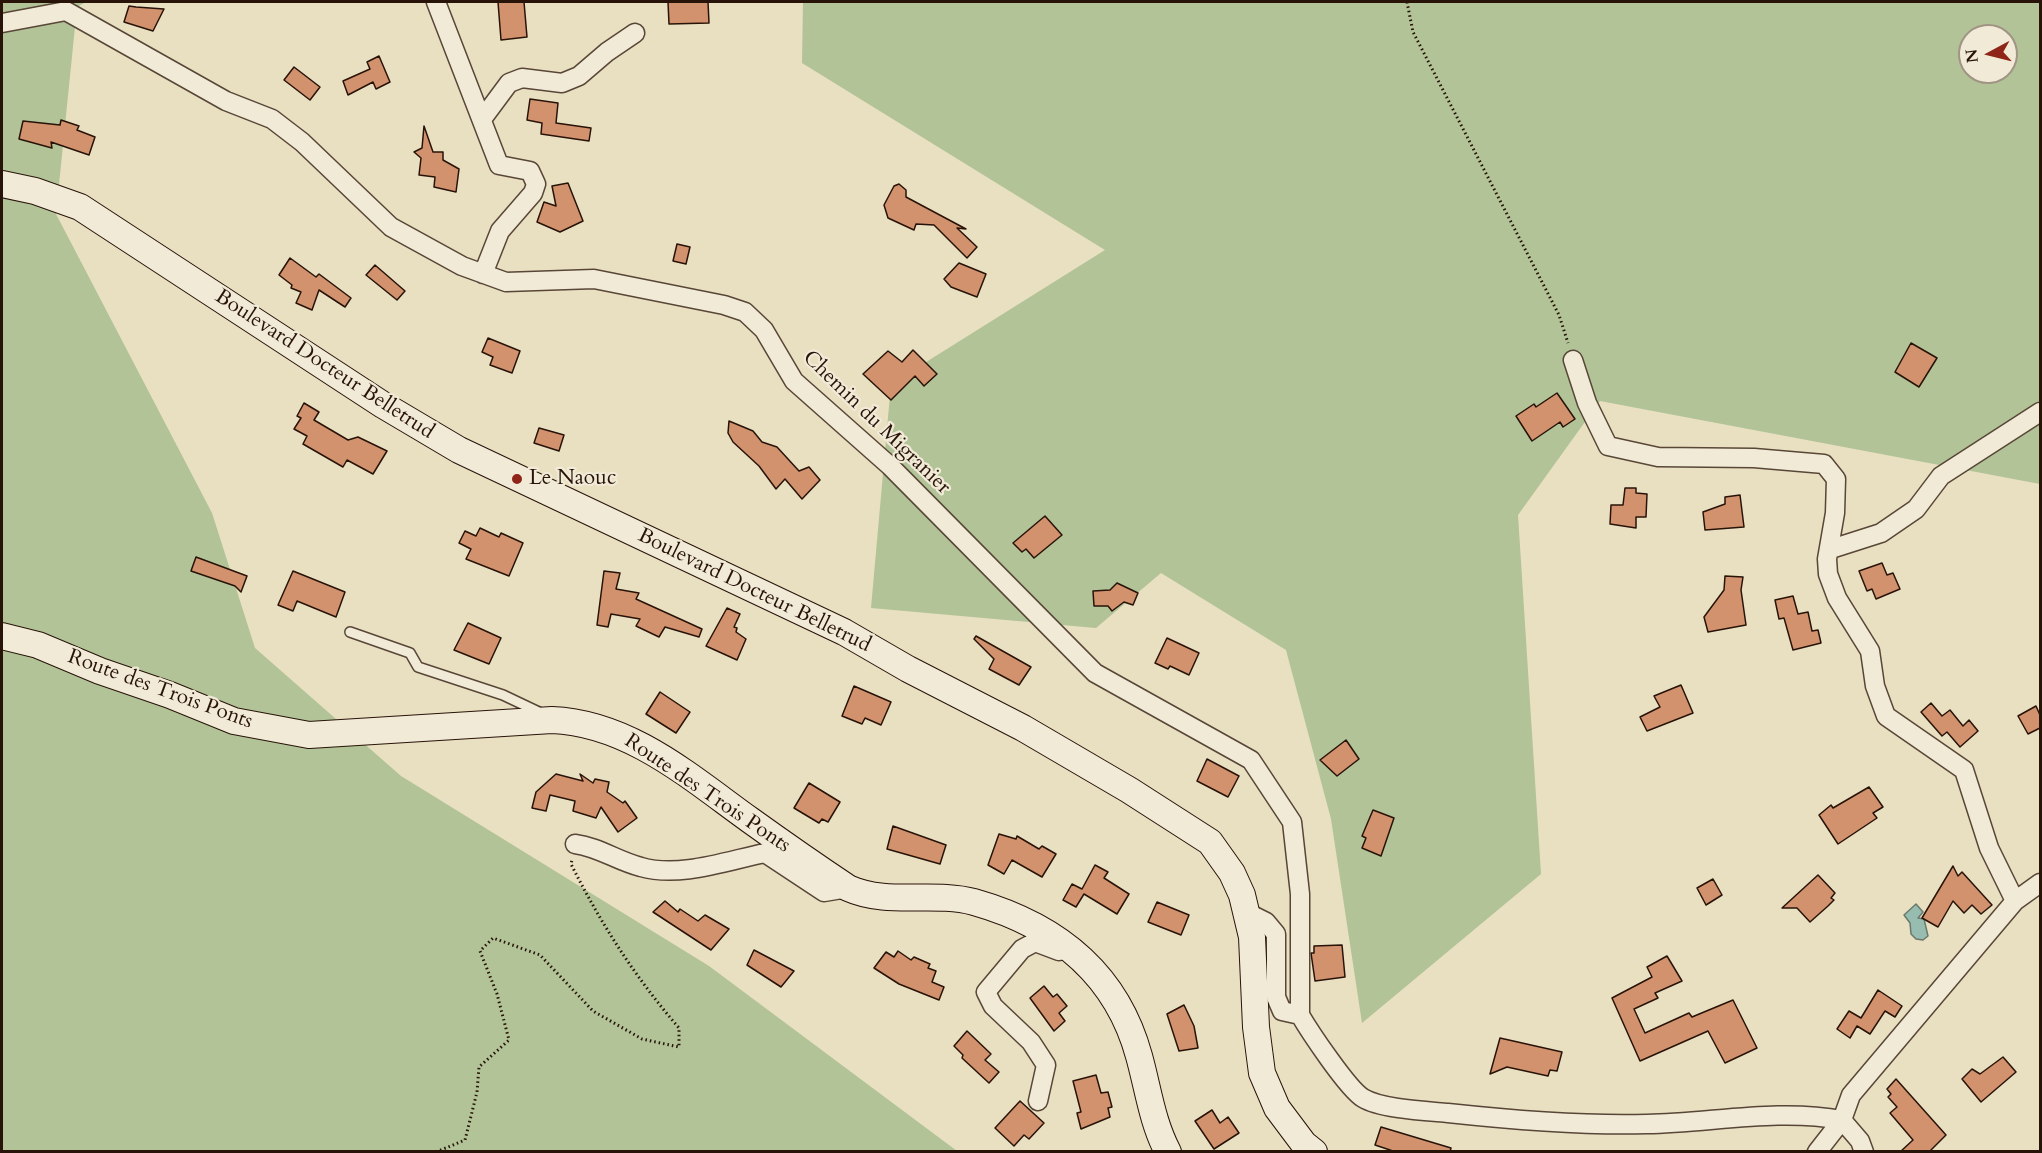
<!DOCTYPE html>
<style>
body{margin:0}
#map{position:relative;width:2042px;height:1153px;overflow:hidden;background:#e9dfc1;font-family:Cardo,serif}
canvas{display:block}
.frame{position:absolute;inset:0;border:3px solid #281309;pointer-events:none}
.north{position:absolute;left:1958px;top:24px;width:60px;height:60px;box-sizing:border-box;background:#f1ead7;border:2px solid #a19485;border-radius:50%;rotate:263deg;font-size:16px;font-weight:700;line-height:24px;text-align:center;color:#281309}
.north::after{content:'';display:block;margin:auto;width:21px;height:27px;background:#8f2418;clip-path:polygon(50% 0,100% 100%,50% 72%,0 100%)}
</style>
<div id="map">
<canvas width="2042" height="1153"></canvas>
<div class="frame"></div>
<div class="north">N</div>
</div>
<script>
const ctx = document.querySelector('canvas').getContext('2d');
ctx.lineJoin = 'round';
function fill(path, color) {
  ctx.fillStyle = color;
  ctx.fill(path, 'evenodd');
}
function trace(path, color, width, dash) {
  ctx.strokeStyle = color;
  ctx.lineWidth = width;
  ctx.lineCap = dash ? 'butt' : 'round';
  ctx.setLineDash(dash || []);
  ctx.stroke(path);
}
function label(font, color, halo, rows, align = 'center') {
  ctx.font = font + ' Cardo,serif';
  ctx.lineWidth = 4.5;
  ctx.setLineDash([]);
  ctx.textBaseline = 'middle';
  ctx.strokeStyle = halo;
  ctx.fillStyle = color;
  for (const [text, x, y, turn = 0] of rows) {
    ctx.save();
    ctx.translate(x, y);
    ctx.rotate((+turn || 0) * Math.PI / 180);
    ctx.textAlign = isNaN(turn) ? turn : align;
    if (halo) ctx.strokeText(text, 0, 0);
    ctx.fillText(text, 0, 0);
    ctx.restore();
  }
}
const green = new Path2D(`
 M2,2H86L77,7L56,214L212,513L255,648L401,776L709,966L957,1151L2,1152Z
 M803,2H2040V484L1600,401L1518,515L1541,874L1362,1023L1331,819L1286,650L1161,573L1096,628L871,608L891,384L1105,250L802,63ZM1970,36H2006V72H1970Z`);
const water = new Path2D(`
 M1916,904L1923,912L1918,918L1924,919L1928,936L1923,940L1916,939L1911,934L1910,923L1904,915Z`);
const building = new Path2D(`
 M498,2H524L527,37L501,40Z
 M668,2H708L709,23L669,24Z
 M129,6L136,7L164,9L153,31L124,22Z
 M379,56L390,82L376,89L373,82L348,95L343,81L370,69L367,62Z
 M294,67L320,87L310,100L284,80Z
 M530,99L558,103L556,123L591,128L589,141L541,134L542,123L527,120Z
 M61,120L79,126L77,130L95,137L89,155L51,142L52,148L19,139L23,121L60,125Z
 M424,126L433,152H443V160L459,169L456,192L434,187L435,177L419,175L421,158L414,152L422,148Z
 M568,183L583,221L560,232L537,222L544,202L556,206L552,186Z
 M899,184L906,190V197L966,229L957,228L977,247L967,258L934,225L916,224L914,230L888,218L884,205L894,186Z
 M677,244L690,247L686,264L673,261Z
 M290,258L316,277L319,274L351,298L345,307L319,290L312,310L296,303L301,292L291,288L292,285L279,275Z
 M959,263L986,274L977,297L951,287L944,279Z
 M375,265L405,291L397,300L366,275Z
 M488,338L520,351L512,373L490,365L493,357L482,352Z
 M1911,343L1937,358L1919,387L1895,372Z
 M913,350L937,374L924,386L915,376L891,400L863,374L888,351L902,362Z
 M1557,393L1575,419L1563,427L1560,422L1532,441L1516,416L1534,404L1536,407Z
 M304,403L319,412L314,420L348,440L358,437L387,451L373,474L347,460L343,467L303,444L307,436L294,429L301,418L297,416Z
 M729,421L753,431L762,442L777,447L799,471L809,467L820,480L802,499L785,479L776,489L759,466L733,442L728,433Z
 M539,428L564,435L559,451L534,443Z
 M1625,488H1636V493L1647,494L1646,517H1636V528L1610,524L1611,505H1623Z
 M1740,495L1744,527L1705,530L1703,512L1725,504V497Z
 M1045,516L1062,535L1034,558L1026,549L1022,552L1013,543Z
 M480,528L499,537L501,533L523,543L509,576L466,559L471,549L459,543L465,531L476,536Z
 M196,557L247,576L241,592L235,586L191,571Z
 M1882,563L1887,575L1893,573L1900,589L1876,599L1872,589L1867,591L1859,571Z
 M293,571L345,592L336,617L297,601L293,611L278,605Z
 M604,571L620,573L616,589L639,593L636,599L702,629L699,637L665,627L659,637L636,626L640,619L611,614L608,627L597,625Z
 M1725,576L1743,577L1741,590L1746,625L1708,632L1704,617L1724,590Z
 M1117,583L1138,593L1133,605L1124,602L1112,611L1108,606H1094L1093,591L1110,590Z
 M1793,596L1798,614L1808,612L1812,631L1818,630L1821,643L1793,650L1784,618L1779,619L1775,600Z
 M727,608L740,614L734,627L737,628L736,632L746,639L737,660L706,646Z
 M468,623L501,638L489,664L454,650Z
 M976,636L1031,667L1019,685L989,669L994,659L974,639Z
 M1167,638L1199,653L1189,675L1170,666L1168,669L1155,663Z
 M1681,685L1693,713L1647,731L1640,717L1660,707L1654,696Z
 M854,686L891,702L881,725L865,718L862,724L842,716Z
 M660,692L690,712L676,733L646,714Z
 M1931,703L1942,716L1950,710L1963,726L1969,720L1978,731L1960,747L1947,732L1942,736L1921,712Z
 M2036,706L2040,715V728L2028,734L2018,716Z
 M1346,740L1359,759L1337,776L1320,760Z
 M1207,759L1239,776L1228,797L1197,781Z
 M556,774L583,781L580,774L593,783L595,779L609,782L607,792L623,803L625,801L637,818L618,832L601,807L596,818L573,811L575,801L550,795L546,811L532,808L536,792Z
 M809,783L840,802L828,822L822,819L819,823L794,808Z
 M1869,787L1883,807L1873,813L1877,818L1838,844L1819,815L1831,805L1833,808Z
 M1373,810L1394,818L1381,856L1362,848L1366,838L1362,836Z
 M893,826L946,845L940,864L887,849Z
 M999,834L1016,839L1017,836L1039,849L1042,846L1056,854L1042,877L1012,860L1004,874L988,865Z
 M1095,865L1108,872L1104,878L1129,894L1117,914L1084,894L1076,907L1063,900L1072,884L1082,889Z
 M1953,866L1958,876L1962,872L1992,905L1981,914L1972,905L1964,913L1953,901L1938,927L1922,918Z
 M1818,875L1835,893L1831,898L1834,900L1828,906L1810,922L1797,908H1782Z
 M1713,879L1722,895L1706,905L1697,888Z
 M665,901L678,912L680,909L698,921L705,915L729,929L711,950L653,912Z
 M1157,902L1189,915L1181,935L1148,922Z
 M1342,945L1345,977L1315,981L1311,953H1314V946Z
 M754,950L794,971L781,987L747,965Z
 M898,951L911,960L914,957L930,964L928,968L936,971L932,982L944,987L939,1000L899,984L874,968L886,952L894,957Z
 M1667,956L1682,981L1655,993L1658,998L1634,1009L1645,1033L1689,1013L1692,1017L1733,1000L1757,1048L1725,1063L1708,1031L1640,1061L1612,998L1652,977L1647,967Z
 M1044,986L1053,997L1057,994L1067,1006L1059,1013L1065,1021L1054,1031L1030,998Z
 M1878,990L1902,1006L1895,1017L1885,1011L1870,1034L1857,1026L1850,1038L1837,1029L1849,1011L1861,1018Z
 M1184,1005L1194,1026L1198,1048L1179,1051L1167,1014Z
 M967,1031L991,1054L985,1060L999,1072L989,1083L962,1058L963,1055L954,1046Z
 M1500,1038L1562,1052L1557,1071L1550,1070L1548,1076L1507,1067L1490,1074Z
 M2003,1057L2016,1072L1981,1102L1962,1079L1972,1069L1980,1074Z
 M1096,1075L1101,1093L1108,1092L1112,1107L1108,1108L1110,1117L1081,1129L1077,1113L1081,1112L1073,1081Z
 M1896,1079L1946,1135L1929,1152H1900L1913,1140L1890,1113L1897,1107L1888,1097L1891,1094L1887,1089Z
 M1020,1101L1044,1123L1029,1139L1024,1135L1014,1146L995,1128Z
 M1212,1110L1220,1123L1228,1117L1239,1133L1214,1149L1195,1121Z
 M1381,1127L1451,1148L1450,1152H1396L1375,1145Z`);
const path = new Path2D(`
 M1407,2L1413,32L1559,315L1568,343
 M436,1152L465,1140L477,1092L479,1067L509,1040L497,994L480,951L493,938L540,955L593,1011L642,1039L679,1047V1028C635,977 601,924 571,864L572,860`);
const lane = new Path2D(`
 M350,632L410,653L418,667L503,695L543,714`);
const street = new Path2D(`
 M436,2L499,165L530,171L536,184L533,193L500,231L483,274
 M2,23L66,11L226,101L272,119L302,142L391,227L462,266L506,282L594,279L724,305L745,312L764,330L794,381L890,466L1095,673L1251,760L1292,822L1300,894V1015
 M483,118L509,83L522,78L562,83L579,76L607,52L635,33
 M1573,360L1587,403L1608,446L1658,457L1754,458L1824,464L1836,479L1835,513L1827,559L1828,574L1837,598L1870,651L1875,686L1886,716L1964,770L1989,848L2015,901L1851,1095L1842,1120L1817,1152
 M1831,549L1881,533L1916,509L1941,476L2040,412
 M575,844C599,847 617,861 641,867C680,878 726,861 765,853L824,892L848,888
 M2015,901L2040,883
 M1246,912L1266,922L1276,934V997L1282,1011L1300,1015C1310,1032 1348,1089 1363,1098C1381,1109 1426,1111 1448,1113C1513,1120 1581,1126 1647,1124C1711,1123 1778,1108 1842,1120
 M1038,1101L1046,1065L1031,1042L993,1006L986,992L1022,949L1035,942L1059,951L1062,949
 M1842,1120L1860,1141L1864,1152`);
const secondary = new Path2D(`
 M2,184L35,191L80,207L383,405L459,450L844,632L908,669L1023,728L1129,790L1210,842L1232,873L1242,895L1252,937L1256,1027L1262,1073L1277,1108L1304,1144L1314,1152
 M2,636L38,645L100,671L170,695L234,721L309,735L552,720C629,723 690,777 750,820C782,843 815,866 848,888C888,906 933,891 974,902C1055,925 1116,972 1139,1056C1148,1088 1152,1122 1168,1152`);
const markers = [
 [517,479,6,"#8f2418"]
];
const streetNames = [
 ["Boulevard Docteur Belletrud",324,365,33],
 ["Chemin du Migranier",876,423,44],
 ["Boulevard Docteur Belletrud",754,591,26],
 ["Route des Trois Ponts",160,690,20],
 ["Route des Trois Ponts",707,794,34]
];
const poiNames = [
 ["Le Naouc",529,479]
];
fill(green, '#b1c397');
fill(water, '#97bdb0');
trace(water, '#6b796d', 1.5);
fill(building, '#d2926d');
trace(building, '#281309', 1.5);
trace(lane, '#584637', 12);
trace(street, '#584637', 21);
trace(secondary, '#281309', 28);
trace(path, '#281309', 3, [1.5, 3]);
trace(lane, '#f1ead7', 9);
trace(street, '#f1ead7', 18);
trace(secondary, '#f1ead7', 26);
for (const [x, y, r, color] of markers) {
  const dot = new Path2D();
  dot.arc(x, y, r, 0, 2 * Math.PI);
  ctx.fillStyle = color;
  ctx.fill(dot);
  trace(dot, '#f1ead7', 2);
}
label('21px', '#281309', '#f1ead7', streetNames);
label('21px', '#281309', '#f1ead7', poiNames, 'left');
</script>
